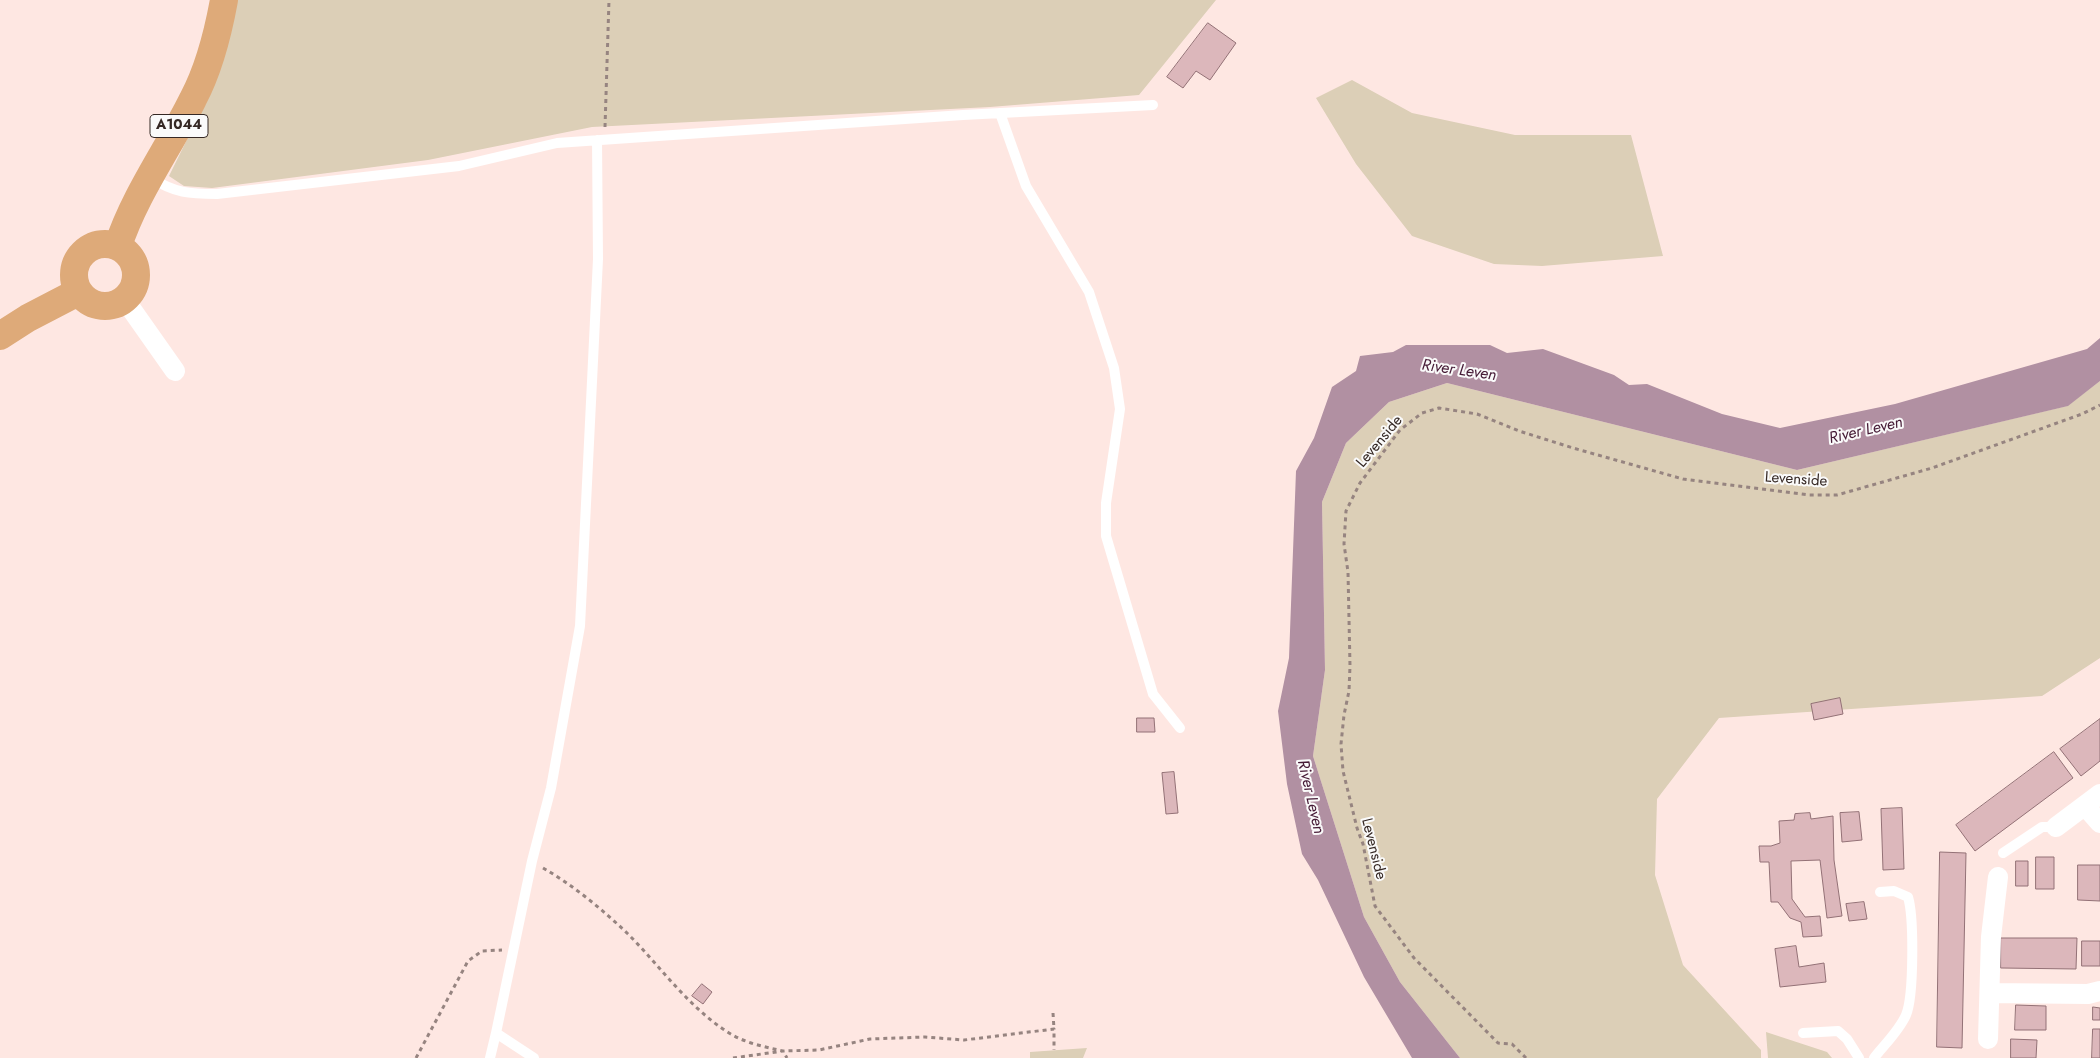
<!DOCTYPE html>
<style>
body{margin:0}
canvas{display:block;background:#fee7e2}
</style>
<canvas width="2100" height="1058"></canvas>
<script>
const ctx = document.querySelector('canvas').getContext('2d');
ctx.lineJoin = 'round';
function fill(path, color) {
  ctx.fillStyle = color;
  ctx.fill(path, 'evenodd');
}
function trace(path, color, width, dash) {
  ctx.strokeStyle = color;
  ctx.lineWidth = width;
  ctx.lineCap = dash ? 'butt' : 'round';
  ctx.setLineDash(dash || []);
  ctx.stroke(path);
}
function label(font, color, halo, rows, align = 'center') {
  ctx.font = font + ' Jost,sans-serif';
  ctx.lineWidth = 4;
  ctx.setLineDash([]);
  ctx.textBaseline = 'middle';
  ctx.strokeStyle = halo;
  ctx.fillStyle = color;
  for (const [text, x, y, turn = 0] of rows) {
    ctx.save();
    ctx.translate(x, y);
    ctx.rotate((+turn || 0) * Math.PI / 180);
    ctx.textAlign = isNaN(turn) ? turn : align;
    if (halo) ctx.strokeText(text, 0, 0);
    ctx.fillText(text, 0, 0);
    ctx.restore();
  }
}
const green = new Path2D(`
 M236,0H1216L1139,95L990,107L592,127L428,160L212,188L184,186L169,176L211,91Z
 M1352,80L1412,113L1515,135H1631L1663,256L1542,266L1494,264L1412,236L1356,164L1316,98Z
 M2100,381V658L2042,696L1719,718L1657,799L1655,875L1683,965L1761,1050V1058H1460L1400,982L1364,917L1313,756L1325,670L1322,502L1346,443L1389,402L1447,383L1797,470L2067,406Z
 M1766,1032L1827,1052L1832,1058H1768Z
 M1087,1048L1083,1058H1030V1052Z`);
const water = new Path2D(`
 M2100,338V381L2068,406L1797,470L1447,383L1389,402L1346,443L1322,502L1325,670L1313,756L1364,917L1400,982L1460,1058H1412L1364,977L1318,880L1302,854L1287,784L1278,711L1289,658L1296,471L1314,438L1332,387L1356,371L1360,356L1393,352L1406,345H1490L1507,353L1543,349L1614,375L1629,385L1647,384L1722,414L1780,428L1895,404L2087,349Z`);
const building = new Path2D(`
 M1208,23L1236,43L1210,80L1196,71L1183,88L1167,77Z
 M1840,698L1843,714L1814,720L1811,704Z
 M1137,718H1154L1155,732H1137Z
 M2100,719V761L2081,776L2060,749Z
 M2054,752L2073,778L1975,851L1956,825Z
 M1174,772L1178,813L1166,814L1162,773Z
 M1902,808L1904,869L1883,870L1881,809Z
 M1859,812L1862,840L1842,842L1840,813Z
 M1810,813L1811,819L1833,816L1834,860L1842,916L1827,918L1820,860L1791,861L1792,899L1805,917L1820,916L1822,936L1803,937L1801,922L1790,918L1778,902H1771L1769,862H1760L1759,846H1771L1780,843L1779,821L1794,820L1795,814Z
 M1940,852L1966,853L1962,1048L1937,1047Z
 M2036,857H2054V889H2036Z
 M2016,861H2028V886H2016Z
 M2078,865H2100V901L2078,900Z
 M1864,902L1867,919L1849,921L1846,904Z
 M2001,938H2077L2076,969L2001,968Z
 M2082,941H2100V966H2082Z
 M1796,946L1799,967L1824,963L1826,982L1780,987L1775,949Z
 M702,984L712,992L703,1004L692,996Z
 M2016,1005L2046,1006V1030H2015Z
 M2093,1007L2100,1008V1020H2093Z
 M2093,1029H2100V1058H2092Z
 M2011,1039L2037,1040L2036,1058H2011Z`);
const path = new Path2D(`
 M605,127L609,0
 M543,868C573,885 603,910 628,934C661,967 688,1007 729,1033C745,1043 765,1047 783,1051L787,1058
 M1053,1013L1054,1029
 M416,1058L468,961L482,951L502,950
 M733,1058L783,1051L819,1050L870,1039L925,1037L964,1040L1054,1029V1050
 M1526,1058L1512,1044L1498,1043L1414,958L1375,906L1363,844L1357,828L1343,771L1341,744L1344,715L1349,691L1350,666L1348,572L1344,544L1346,511L1360,483L1400,430L1422,413L1439,408L1477,414L1519,431L1573,448L1683,479L1809,495H1837L1932,468L2082,414L2100,405`);
const lane = new Path2D(`
 M1000,113L1026,186L1089,292L1114,368L1120,409L1106,503V536L1153,694L1180,728
 M151,178C175,193 189,194 217,194L459,166L557,143L963,115L1153,105
 M2003,853L2042,827H2056
 M1803,1033L1838,1031L1847,1039L1859,1058
 M490,1058L496,1033
 M534,1058L496,1033L532,861L551,788L580,626L598,259L597,140
 M1874,1058C1884,1045 1899,1031 1906,1015C1914,996 1914,917 1908,897L1894,891L1880,892`);
const street = new Path2D(`
 M125,300L175,371
 M2086,807L2100,823
 M2056,827L2100,794
 M1990,993L2088,994L2100,991
 M1988,1039L1991,937L1998,877`);
const primary = new Path2D(`
 M74 275a31 31 0 1 1 62 0a31 31 0 1 1-62 0Z
 M118,246C135,194 169,148 193,99C209,69 218,33 224,0
 M0,336L28,318L78,292`);
const shields = [
 [179,126,58]
];
const shieldNames = [
 ["A1044",179,126]
];
const streetNames = [
 ["Levenside",1380,442,-50],
 ["Levenside",1796,480,4],
 ["Levenside",1373,849,76]
];
const waterNames = [
 ["River Leven",1459,371,8],
 ["River Leven",1866,431,-13],
 ["River Leven",1310,797,77]
];
fill(green, '#dccfb7');
fill(water, '#b190a2');
fill(building, '#dcb7bb');
trace(building, '#937176', 1);
trace(path, '#968480', 3, [4, 4]);
trace(lane, '#fff', 10);
trace(street, '#fff', 20);
trace(primary, '#deaa79', 28);
for (const [x, y, w] of shields) {
  const box = new Path2D();
  box.roundRect(x - w / 2, y - 11.5, w, 23, 4);
  ctx.fillStyle = '#fafafa';
  ctx.fill(box);
  trace(box, '#352824', 1);
}
label('bold 14px', '#352824', null, shieldNames);
label('15px', '#352824', '#fafafa', streetNames);
label('italic 16px', '#461b36', '#fafafa', waterNames);
</script>
